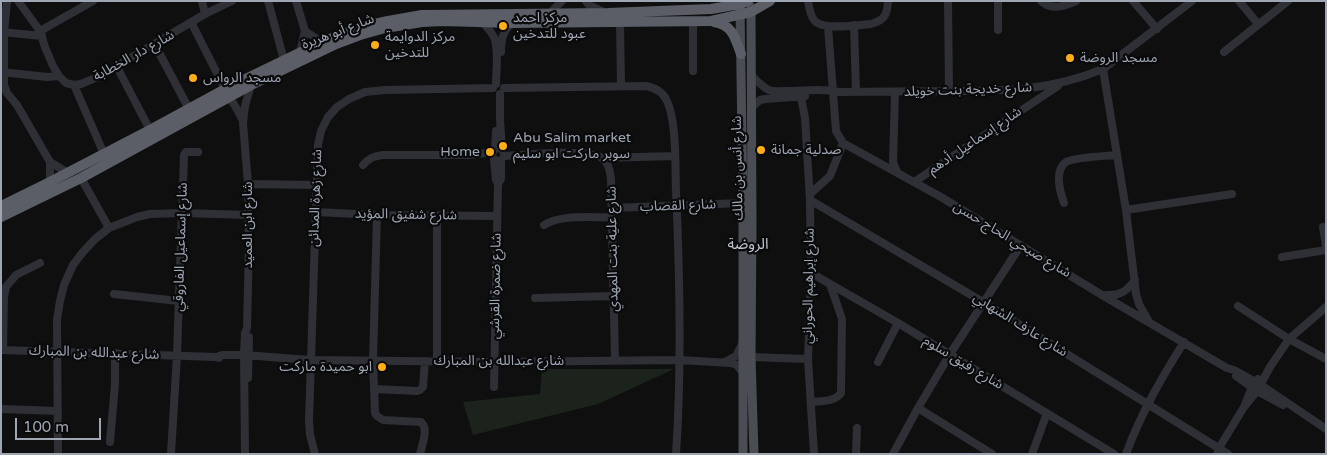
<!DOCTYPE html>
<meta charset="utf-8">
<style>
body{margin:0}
#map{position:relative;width:1327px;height:455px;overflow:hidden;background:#0f0f10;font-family:"Varela Round",sans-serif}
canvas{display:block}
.frame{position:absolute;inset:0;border:2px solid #9ea5b3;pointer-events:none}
.scale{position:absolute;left:15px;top:418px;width:86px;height:22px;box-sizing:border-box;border:2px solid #9ea5b3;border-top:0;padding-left:6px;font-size:15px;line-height:18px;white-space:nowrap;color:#9ea5b3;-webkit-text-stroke:4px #0a0a0b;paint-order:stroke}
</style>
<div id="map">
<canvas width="1327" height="455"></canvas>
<div class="frame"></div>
<div class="scale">100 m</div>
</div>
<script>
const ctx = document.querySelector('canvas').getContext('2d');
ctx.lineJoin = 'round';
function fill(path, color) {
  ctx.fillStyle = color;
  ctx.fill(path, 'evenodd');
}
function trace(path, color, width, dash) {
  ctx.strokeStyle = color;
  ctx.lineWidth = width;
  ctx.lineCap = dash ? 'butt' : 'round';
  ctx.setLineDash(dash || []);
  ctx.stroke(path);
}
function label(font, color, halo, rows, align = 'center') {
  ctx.font = font + ' "Varela Round","Noto Sans Arabic",sans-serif';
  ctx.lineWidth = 4.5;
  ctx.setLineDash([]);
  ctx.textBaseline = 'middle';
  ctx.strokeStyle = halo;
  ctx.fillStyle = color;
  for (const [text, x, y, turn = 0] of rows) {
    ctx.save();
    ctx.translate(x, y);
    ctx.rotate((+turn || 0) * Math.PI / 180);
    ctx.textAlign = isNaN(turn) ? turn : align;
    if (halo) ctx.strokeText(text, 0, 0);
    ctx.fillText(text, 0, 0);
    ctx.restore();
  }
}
const green = new Path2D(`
 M542,369H674L598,404L473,435L463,402L540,394Z`);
const minor = new Path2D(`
 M7,1L4,32V85L7,93L17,105L50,162V182
 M18,1L40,31L45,47L53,66L59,76L66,83L74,85L81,84L100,76L205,14L232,1
 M202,1L205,14
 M268,1L284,60
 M296,1L305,31L300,52
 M586,1L589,5L604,12
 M808,1C809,7 810,15 814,20C822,31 858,25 871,24C885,20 887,15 888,1
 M948,1L949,91
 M998,1V30
 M1041,1C1052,11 1065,6 1076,1
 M1133,1L1157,29
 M1239,1L1258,24
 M550,13L562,1
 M693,21V71
 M620,22L621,86
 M483,23C488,28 493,33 495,40C499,53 496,70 496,84
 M192,24L225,89
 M854,25L856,92
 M828,27L836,131L843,143L941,197L1102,295L1227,368L1234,370L1261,385L1326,429
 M40,31L93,1
 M305,31L322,42
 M1,32L42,36
 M155,45L189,109
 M501,52C501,39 503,32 511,23
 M1224,52L1288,1
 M117,67L150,130
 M1103,69L1126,210L1136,294L1139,304L1148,320
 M1,72L47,77L59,76
 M751,75C756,80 762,87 769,90C775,92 782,91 788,91C804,91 823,88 839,92C876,92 913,91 950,91C1006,91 1050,91 1103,69L1192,1
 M74,85L104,154
 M504,88L646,86C656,88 663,92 667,101C677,123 675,166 676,191C680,278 682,367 676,454
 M800,92L805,118L810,200L811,283L808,359L814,454
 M895,92L893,162L897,172
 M500,94V120L502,150
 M228,97L234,104L243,121
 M751,108L760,100L765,99L805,96
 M495,149L496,131
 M504,156C522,155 589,148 602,158C609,163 610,172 611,179L615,360
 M602,158L675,156
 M50,162L68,173
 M363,165C369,158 374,156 383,155H470L493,152
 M81,178L109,228
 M914,182L1058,86
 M248,184L316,185
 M498,184L501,179V160
 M810,194L830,176L843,143
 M810,200L983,302L1228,454
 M1064,203C1060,192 1054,170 1066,162C1075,157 1106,156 1117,155
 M612,208L743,203
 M1126,210L1232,194
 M316,212L377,215L497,216
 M377,215L373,361L375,413L377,416L383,420L421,422C429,429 422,444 420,454
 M544,225C561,214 592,218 612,217
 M1323,227L1326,246
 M1282,257L1326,250
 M811,273L898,323L1114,454
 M114,294L179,301
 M1106,295C1120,296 1127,291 1135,280
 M535,298L614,296
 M1238,306L1289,339L1326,359
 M1,350L216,357L219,358
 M3,350L4,297L6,287L16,275L40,263
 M216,357L222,355H244L310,360L494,362L679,360L731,363L737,365L743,373
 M751,357L808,359
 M437,362V216
 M725,362L736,356L742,344
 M878,362L898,323
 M1236,376L1257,391L1283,405
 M248,378L249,337
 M494,387L498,184L496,180L494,159
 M374,389L417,391L420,390L423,387L425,361
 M811,402C821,401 835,402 841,393L842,319L830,284
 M1244,407L1257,391L1270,367L1289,339L1326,307
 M918,408L992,454
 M1,409L58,411
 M110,442L115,384V353
 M58,454L57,320L60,301L64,285L73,265L83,252L95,239L109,228L137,217L150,214L181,213L249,215
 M171,454L177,355L184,155L186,152H198
 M245,454L244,355L245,333L247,328L249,244L248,184L243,123L245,106L251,85
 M315,454L310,435L309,421L318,145L321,131L328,117L337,107L349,99L365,92L385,90L493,88
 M856,454L857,428
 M893,454L918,408L950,354L1021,245
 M1032,454L1047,413
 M1126,454C1141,413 1161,379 1184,342
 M1217,454L1219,448L1244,407L1252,387L1258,379`);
const major = new Path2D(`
 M751,7L752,227L751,357L754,454
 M740,9L743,203V454`);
const highway = new Path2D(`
 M714,22C733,25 735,38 741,54
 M1,206L50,182L150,130L231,86L322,42L361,27L388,21L422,15L608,13L711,9L740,4L748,1
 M1,217L81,178L251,85L336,44L360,35L385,28L422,22L443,21L511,23L711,21L751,12L770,1`);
const markers = [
 [503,26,5,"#ffad18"],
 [375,45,5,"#ffad18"],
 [1070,58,5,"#ffad18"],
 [193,78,5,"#ffad18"],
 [503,146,5,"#ffad18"],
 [761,150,5,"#ffad18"],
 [490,152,5,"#ffad18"],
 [382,367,5,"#ffad18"]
];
const poiNames = [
 ["مركز احمد",513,18],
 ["عبود للتدخين",513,34],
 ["مركز الدوايمة",385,37],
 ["للتدخين",385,53],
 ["مسجد الروضة",1080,58],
 ["مسجد الرواس",203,78],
 ["Abu Salim market",513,138],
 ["سوبر ماركت ابو سليم",513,154],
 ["صدلية جمانة",771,150],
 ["Home",480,152,"right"],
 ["ابو حميدة ماركت",372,367,"right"]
];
const streetNames = [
 ["شارع أبو هريرة",338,32,-21],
 ["شارع دار الخطابة",134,56,-29],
 ["شارع خديجة بنت خويلد",968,90,-2],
 ["شارع إسماعيل أدهم",975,141,-34],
 ["شارع أنس بن مالك",738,168,-91],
 ["شارع زهرة المدائن",316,198,-88],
 ["شارع القصاب",678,206,-2],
 ["شارع شفيق المؤيد",406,215,1],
 ["شارع ابن العميد",248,225,-90],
 ["شارع صبحي الحاج حسن",1012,240,31],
 ["شارع إسماعيل الفاروقي",181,247,-88],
 ["شارع علية بنت المهدي",613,249,-91],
 ["شارع ضمرة القرشي",496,286,-89],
 ["شارع إبراهيم الحوراني",809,286,-89],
 ["شارع عارف الشهابي",1020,325,32],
 ["شارع عبدالله بن المبارك",94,353,2],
 ["شارع عبدالله بن المبارك",499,361],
 ["شارع رفيق سلوم",963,363,31]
];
const neighbourhoodNames = [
 ["الروضة",748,245]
];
fill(green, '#1b231c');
trace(minor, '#2f3036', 8);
trace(major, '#4b4d55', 9);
trace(highway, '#5b5e67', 10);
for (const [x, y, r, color] of markers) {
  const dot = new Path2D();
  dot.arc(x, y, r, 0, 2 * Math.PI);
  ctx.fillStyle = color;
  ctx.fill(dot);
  trace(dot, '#0a0a0b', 2);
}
label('14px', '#9ea5b3', '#0a0a0b', poiNames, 'left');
label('14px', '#9ea5b3', '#0a0a0b', streetNames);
label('15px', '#bfc4cf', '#0a0a0b', neighbourhoodNames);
</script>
